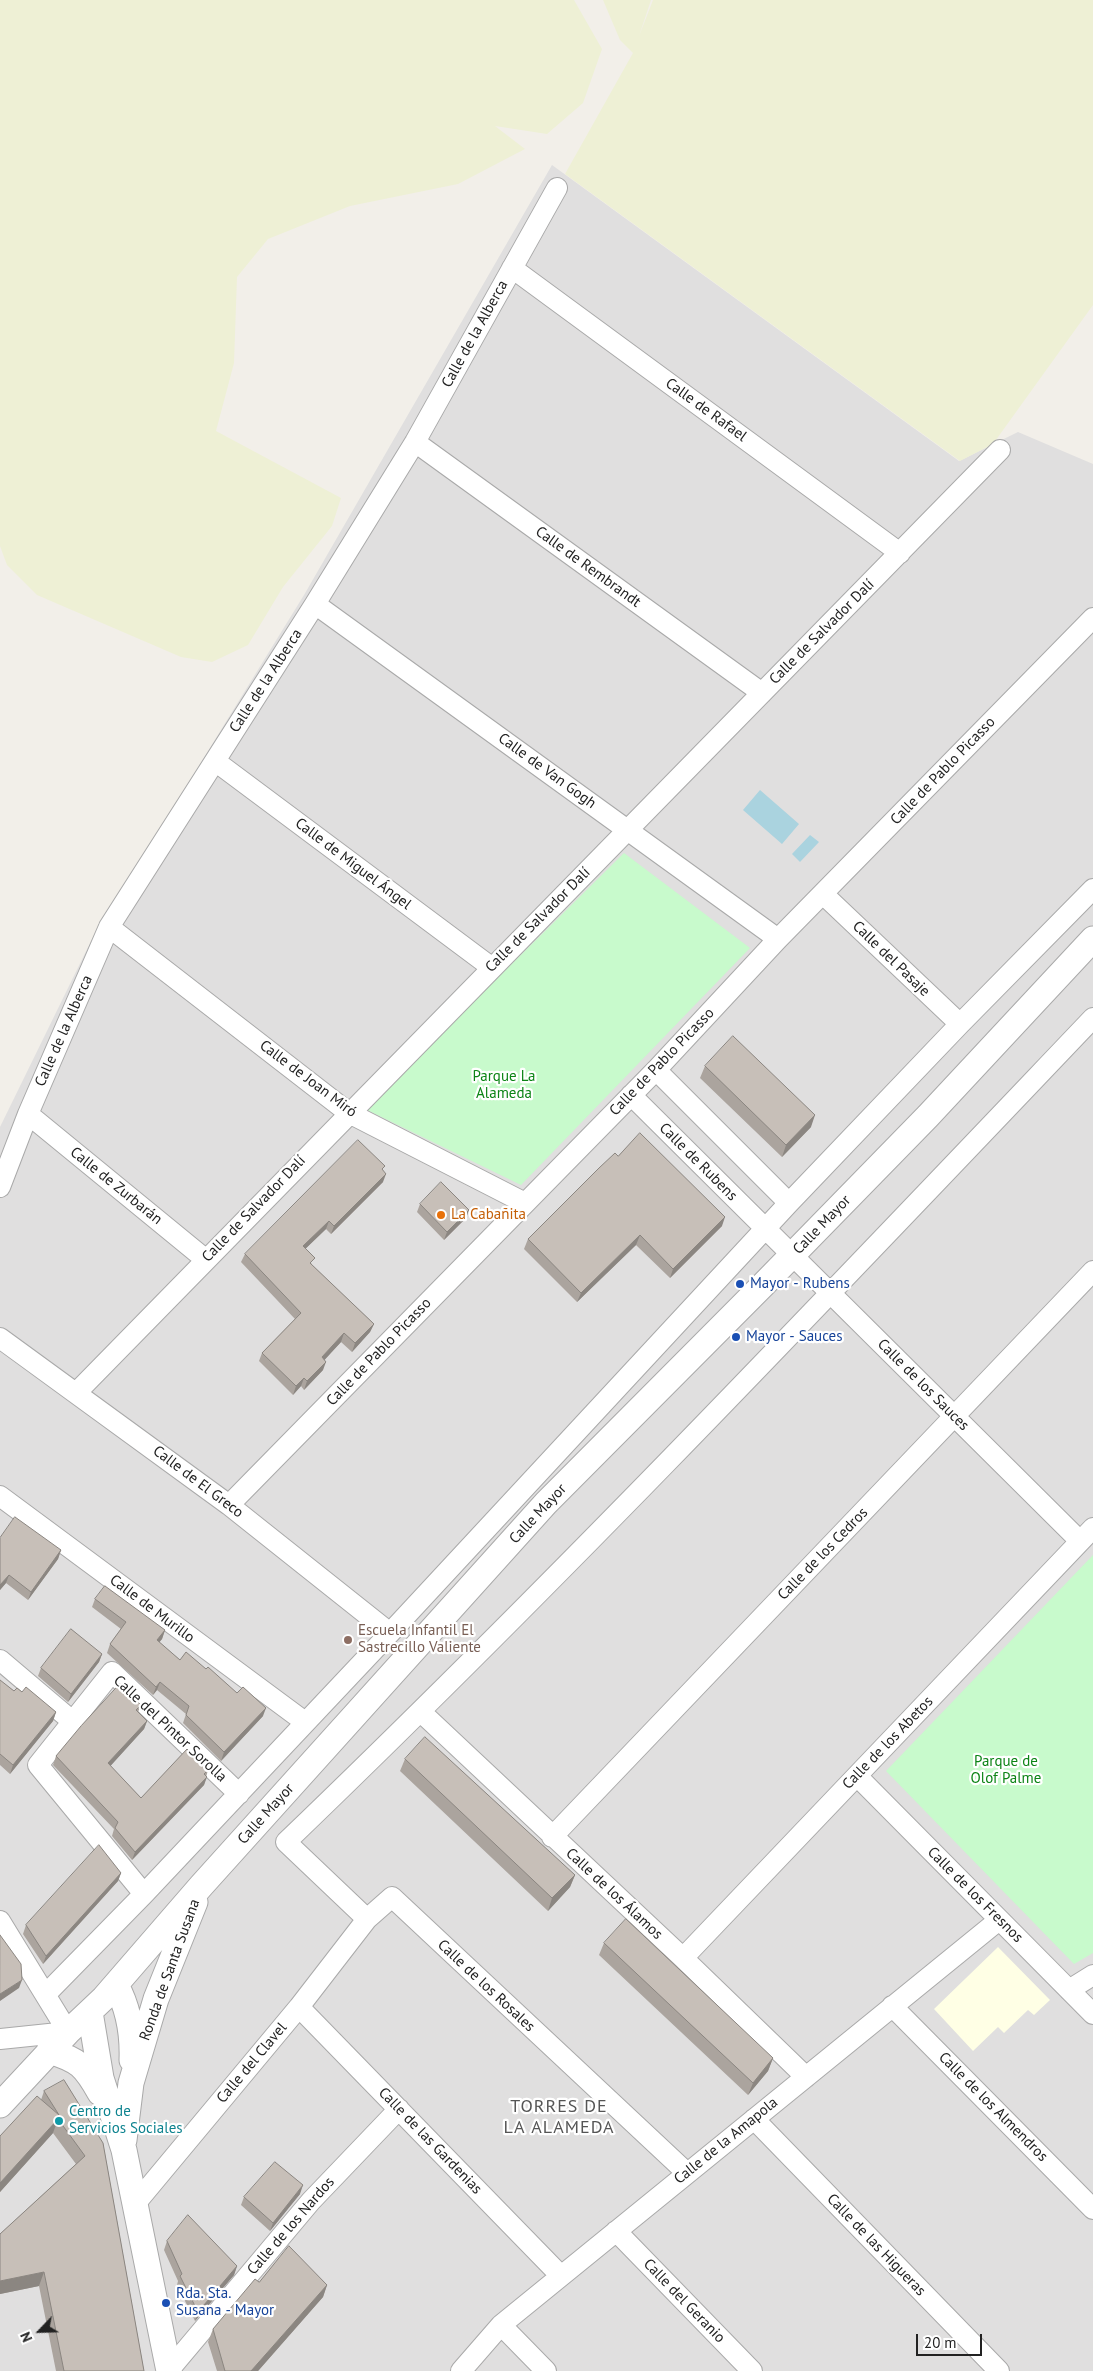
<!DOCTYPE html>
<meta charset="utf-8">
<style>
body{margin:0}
#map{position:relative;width:1093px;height:2371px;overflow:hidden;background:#f2efe9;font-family:"PT Sans",sans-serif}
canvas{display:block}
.north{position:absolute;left:15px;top:2306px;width:50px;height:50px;-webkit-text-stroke:4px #fff;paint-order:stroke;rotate:246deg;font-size:14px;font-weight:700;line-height:20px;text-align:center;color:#222}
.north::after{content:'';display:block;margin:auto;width:18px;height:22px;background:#222;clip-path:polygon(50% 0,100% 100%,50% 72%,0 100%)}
.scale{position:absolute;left:916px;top:2334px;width:66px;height:22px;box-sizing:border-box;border:2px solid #222;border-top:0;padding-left:6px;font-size:15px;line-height:18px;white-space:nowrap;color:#222;-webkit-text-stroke:4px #fff;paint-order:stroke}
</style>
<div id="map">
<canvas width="1093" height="2371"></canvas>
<div class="north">N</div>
<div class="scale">20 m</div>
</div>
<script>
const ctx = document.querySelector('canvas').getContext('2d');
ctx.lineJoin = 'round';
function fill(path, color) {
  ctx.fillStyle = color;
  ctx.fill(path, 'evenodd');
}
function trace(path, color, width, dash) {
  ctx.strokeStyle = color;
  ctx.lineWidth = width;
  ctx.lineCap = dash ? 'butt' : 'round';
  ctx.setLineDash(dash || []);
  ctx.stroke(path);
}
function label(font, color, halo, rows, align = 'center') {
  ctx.font = font + ' "PT Sans",sans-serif';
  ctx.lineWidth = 4.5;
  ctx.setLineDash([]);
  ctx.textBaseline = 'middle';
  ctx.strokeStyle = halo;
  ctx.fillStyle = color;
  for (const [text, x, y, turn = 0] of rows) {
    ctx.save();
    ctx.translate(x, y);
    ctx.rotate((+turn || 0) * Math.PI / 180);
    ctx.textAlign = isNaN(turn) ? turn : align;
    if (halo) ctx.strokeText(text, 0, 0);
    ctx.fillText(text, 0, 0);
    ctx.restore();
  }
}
const residential = new Path2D(`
 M552,165L959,461L1018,432L1093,464V2371H0V1127L91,941L304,595Z`);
const education = new Path2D(`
 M998,1947L1050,2000L1034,2015L1028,2010L1004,2033L998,2027L973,2051L934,2009Z`);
const farmland = new Path2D(`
 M0,0H574L602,49L583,103L547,134L495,126L525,149L458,184L350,206L268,239L237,277L234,363L216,431L341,498L332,526L283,587L248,645L212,662L181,657L37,595L7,565L0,546Z
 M603,0H651L639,36L653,0H1093V305L993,444L960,461L565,174L633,53L620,40Z`);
const park = new Path2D(`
 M624,853L750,948L521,1185L365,1109Z
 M1093,1555V1953L1074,1964L886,1771Z`);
const water = new Path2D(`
 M760,790L799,824L782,844L743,810Z
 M810,835L819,842L800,862L792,854Z`);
const minor = new Path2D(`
 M512,268L900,553
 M415,442L762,693
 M315,604L778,939
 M215,761L491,967
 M823,894L960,1024
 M109,927L349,1113L525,1203
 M656,1070L789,1203
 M631,1095L1080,1541
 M28,1114L205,1259
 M0,1187L28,1114L109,927L315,604L415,442L557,188
 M0,1338L229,1505L390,1633
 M77,1392L1000,450
 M0,1496L305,1722
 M229,1505L656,1070L778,939L1093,618
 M0,1660L72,1721
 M421,1712L683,1958L806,2077
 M857,1776L1093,2014
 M552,1837L1093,1271
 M144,1894L38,1765L112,1672L239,1794
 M0,1921L68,2032L0,2039
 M683,1958L1093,1528
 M1069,1990L1093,1975
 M46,1994L144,1894L390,1633L789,1203L960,1024L1093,889
 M892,2006L1093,2209
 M299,2007L561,2276
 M754,2119L999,2371
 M687,2173L392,1897L367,1919L286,1842C563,1576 828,1296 1093,1018
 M135,2204L299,2007L367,1919
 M616,2231L752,2371
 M501,2325L546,2371
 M169,2370L311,2201L399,2109
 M461,2371L501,2325L999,1920`);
const tertiary = new Path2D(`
 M116,1985C129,2009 133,2033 132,2060
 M90,2012L101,2078L124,2150L169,2371
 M49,2051C79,2060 85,2066 100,2093
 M0,2105L68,2032L104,1998L201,1886L546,1503L763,1285L928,1116L1093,939
 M124,2140L131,2083L156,1999L195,1902`);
const wall = new Path2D(`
 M705,1066L811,1127L782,1157L700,1078Z
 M618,1156L722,1226L670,1278L636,1245L577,1302L524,1249L528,1239Z
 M383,1170V1182L331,1234L326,1229L305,1249L312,1265L374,1324L370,1332L352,1352L341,1342L324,1360L323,1370L304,1390L301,1386L293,1395L259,1361L262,1353L295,1319L241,1262L245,1254Z
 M420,1204L469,1210L466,1218L444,1240L417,1212Z
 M0,1538L61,1550L58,1559L28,1600L6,1583L0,1590Z
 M95,1599L165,1630L162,1639L159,1642L180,1660L206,1669L263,1716L221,1761L183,1723L186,1714L157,1690L153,1695L107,1653L110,1644L121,1629L92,1607Z
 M102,1654L99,1662L68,1702L38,1676L41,1668Z
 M0,1681L14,1691L22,1692L56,1712L53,1721L10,1774L0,1765Z
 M141,1705L138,1712L147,1721L144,1729L110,1766L141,1798L208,1770L204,1785L132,1860L112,1836L114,1829L53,1765L56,1756Z
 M405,1759L575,1875L570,1887L548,1911L400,1771Z
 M121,1873L118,1881L43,1964L23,1934L26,1925Z
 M604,1943L773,2058L768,2071L748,2095L599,1955Z
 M44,2091L103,2143L144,2371H56L39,2286L0,2294V2234L76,2164L53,2133L0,2192V2136L41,2100Z
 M300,2194L270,2231L241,2205L244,2197Z
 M167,2241L237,2266L234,2275L195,2321L177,2285L178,2281L164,2250Z
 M259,2282L327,2285L323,2297L258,2371H217L208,2342L213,2329Z`);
const shadedWall = new Path2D(`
 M815,1115L811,1127L782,1157L786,1145Z
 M386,1174L383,1182L331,1234L334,1226Z
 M469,1210L466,1218L444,1240L447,1232Z
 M725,1217L722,1226L670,1278L673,1269Z
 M329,1221L326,1229L300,1254L303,1246Z
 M640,1235L636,1245L577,1302L581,1293Z
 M374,1324L370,1332L352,1352L355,1343Z
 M344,1333L341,1342L319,1366L322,1357Z
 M326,1362L323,1370L304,1390L307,1381Z
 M304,1378L301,1386L293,1395L296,1386Z
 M61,1550L58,1559L28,1600L31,1592Z
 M9,1575L6,1583L0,1590V1585Z
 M165,1630L162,1639L154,1649L157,1640Z
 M102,1654L99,1662L68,1702L71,1694Z
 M160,1682L157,1690L153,1695L156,1687Z
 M266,1708L263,1716L221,1761L224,1752Z
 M56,1712L53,1721L10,1774L13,1765Z
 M147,1721L144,1729L105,1772L108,1763Z
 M207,1777L204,1785L132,1860L135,1852Z
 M121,1873L118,1881L43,1964L46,1956Z
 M575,1875L570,1887L548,1911L552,1898Z
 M22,1980L19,1988L0,2001V1994Z
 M773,2058L768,2071L748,2095L753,2083Z
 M58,2119L53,2133L0,2192V2183Z
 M303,2185L300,2194L270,2231L273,2223Z
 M237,2266L234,2275L195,2321L198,2312Z
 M44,2272L39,2286L0,2294V2281Z
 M327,2285L323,2297L258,2371H251Z`);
const building = new Path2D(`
 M733,1036L815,1115L786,1145L705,1066Z
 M640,1133L725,1217L673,1269L640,1235L581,1293L528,1239L599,1168L615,1153L618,1156Z
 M358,1140L385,1166L382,1169L386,1174L334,1226L329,1221L303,1246L315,1258L310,1263L374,1324L355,1343L344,1333L322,1357L326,1362L307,1381L304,1378L296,1386L262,1353L301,1313L245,1254Z
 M441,1182L469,1210L447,1232L420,1204Z
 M15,1517L61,1550L31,1592L9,1575L0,1585V1538Z
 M105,1586L165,1630L157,1640L180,1660L186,1652L206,1669L208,1667L237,1693L243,1687L266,1708L224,1752L186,1715L189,1706L160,1682L156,1687L110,1644L126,1622L95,1599Z
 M71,1629L102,1654L71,1694L41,1668Z
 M0,1680L14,1691L17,1688L22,1692L26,1687L56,1712L13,1765L0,1754Z
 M120,1684L141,1705L136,1710L147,1721L108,1763L141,1798L187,1749L208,1770L204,1774L207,1777L135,1852L115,1828L118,1822L56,1756L81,1726Z
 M425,1737L575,1875L552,1898L405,1759Z
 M99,1845L121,1873L46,1956L26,1925Z
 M626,1919L773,2058L753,2083L604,1943Z
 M0,1935L21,1964L22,1980L0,1994Z
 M64,2080L103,2143L144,2371H64L44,2272L0,2281V2234L85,2156L58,2119L0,2183V2136L37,2096L59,2115L44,2091Z
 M275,2162L303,2185L273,2223L244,2197Z
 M188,2215L237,2266L198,2312L180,2276L182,2274L167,2241Z
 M289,2246L327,2285L251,2371H225L213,2329L255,2279L259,2282Z`);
const markers = [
 [441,1215,5,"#e8710a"],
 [740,1284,5,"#1a4fb4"],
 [736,1337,5,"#1a4fb4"],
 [348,1640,5,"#8d6e63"],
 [59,2121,5,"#0f9aa8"],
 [166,2303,5,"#1a4fb4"]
];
const streetNames = [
 ["Calle de la Alberca",475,334,-61],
 ["Calle de Rafael",706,410,36],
 ["Calle de Rembrandt",588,567,36],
 ["Calle de Salvador Dalí",822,632,-45],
 ["Calle de la Alberca",266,681,-57],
 ["Calle de Van Gogh",547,771,36],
 ["Calle de Pablo Picasso",943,771,-46],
 ["Calle de Miguel Ángel",353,864,37],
 ["Calle de Salvador Dalí",538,920,-45],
 ["Calle del Pasaje",891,959,44],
 ["Calle de la Alberca",64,1031,-66],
 ["Calle de Pablo Picasso",662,1062,-46],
 ["Calle de Joan Miró",308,1079,37],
 ["Calle de Rubens",698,1162,45],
 ["Calle de Zurbarán",116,1186,39],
 ["Calle de Salvador Dalí",254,1209,-46],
 ["Calle Mayor",822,1225,-46],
 ["Calle de Pablo Picasso",379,1352,-46],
 ["Calle de los Sauces",923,1385,45],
 ["Calle de El Greco",198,1482,37],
 ["Calle Mayor",538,1514,-47],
 ["Calle de los Cedros",823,1554,-46],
 ["Calle de Murillo",152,1609,37],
 ["Calle del Pintor Sorolla",170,1729,43],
 ["Calle de los Abetos",888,1743,-46],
 ["Calle Mayor",266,1814,-48],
 ["Calle de los Álamos",614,1894,43],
 ["Calle de los Fresnos",975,1895,45],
 ["Ronda de Santa Susana",170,1970,-70],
 ["Calle de los Rosales",486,1986,43],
 ["Calle del Clavel",252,2063,-50],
 ["Calle de los Almendros",993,2107,45],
 ["Calle de las Gardenias",430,2141,46],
 ["Calle de la Amapola",726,2141,-39],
 ["Calle de los Nardos",291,2226,-49],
 ["Calle de las Higueras",876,2245,46],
 ["Calle del Geranio",684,2301,46]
];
const parkNames = [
 ["Parque La",504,1077],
 ["Alameda",504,1094],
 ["Parque de",1006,1762],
 ["Olof Palme",1006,1779]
];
const foodNames = [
 ["La Cabañita",451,1215]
];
const transitNames = [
 ["Mayor - Rubens",750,1284],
 ["Mayor - Sauces",746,1337],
 ["Rda. Sta.",176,2294],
 ["Susana - Mayor",176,2311]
];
const educationNames = [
 ["Escuela Infantil El",358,1631],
 ["Sastrecillo Valiente",358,1648]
];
const cultureNames = [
 ["Centro de",69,2112],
 ["Servicios Sociales",69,2129]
];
const quarterNames = [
 ["TORRES DE",559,2107],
 ["LA ALAMEDA",559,2128]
];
fill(residential, '#e0dfdf');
fill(education, '#ffffe5');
fill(farmland, '#eef0d5');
fill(park, '#c8facc');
fill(water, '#aad3df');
trace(minor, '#a9a9a9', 22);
trace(tertiary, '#a9a9a9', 27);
trace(minor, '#fff', 20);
trace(tertiary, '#fff', 25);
fill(wall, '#aba49e');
fill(shadedWall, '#8b8681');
fill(building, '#c7bfb8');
trace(building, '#8b8681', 1);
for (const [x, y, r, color] of markers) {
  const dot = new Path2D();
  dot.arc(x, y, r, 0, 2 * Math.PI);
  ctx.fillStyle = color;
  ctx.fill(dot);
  trace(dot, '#fff', 2);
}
label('15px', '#222', '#fff', streetNames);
label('15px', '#0c8416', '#fff', parkNames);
label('15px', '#c56008', '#fff', foodNames, 'left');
label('15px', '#164399', '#fff', transitNames, 'left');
label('15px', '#785e54', '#fff', educationNames, 'left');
label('15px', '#0d838f', '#fff', cultureNames, 'left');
ctx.letterSpacing = '1px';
label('18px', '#555', '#fff', quarterNames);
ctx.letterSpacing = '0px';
</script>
